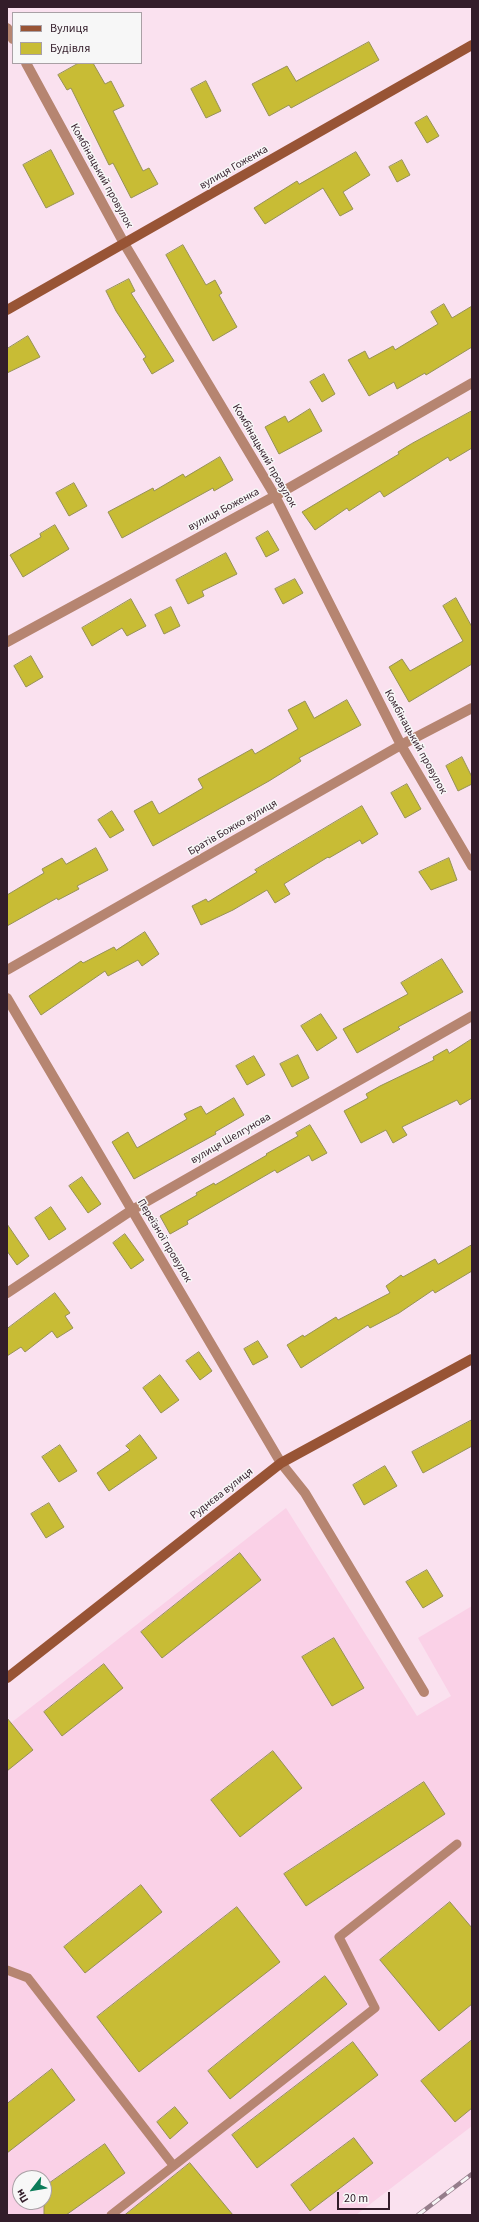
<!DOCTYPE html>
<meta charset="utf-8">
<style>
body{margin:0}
#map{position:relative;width:479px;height:2222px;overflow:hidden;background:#fae1ef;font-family:"Source Sans 3",sans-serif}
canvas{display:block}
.frame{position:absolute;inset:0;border:8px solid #331d2a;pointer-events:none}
.legend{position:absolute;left:12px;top:12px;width:130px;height:52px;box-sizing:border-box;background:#f7f7f7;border:1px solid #a9a0a5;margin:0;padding:5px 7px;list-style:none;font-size:12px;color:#331d2a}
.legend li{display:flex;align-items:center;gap:8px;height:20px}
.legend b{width:20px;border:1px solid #a9a0a5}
.north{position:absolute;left:12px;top:2170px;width:40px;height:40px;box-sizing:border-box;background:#f7f7f7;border:1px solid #a9a0a5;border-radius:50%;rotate:239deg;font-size:11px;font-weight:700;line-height:16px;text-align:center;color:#331d2a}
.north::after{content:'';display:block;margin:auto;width:14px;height:18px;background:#0b7c59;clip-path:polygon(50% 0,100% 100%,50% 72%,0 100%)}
.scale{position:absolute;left:337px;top:2192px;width:53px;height:18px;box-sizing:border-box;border:2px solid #331d2a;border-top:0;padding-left:5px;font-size:12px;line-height:14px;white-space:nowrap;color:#331d2a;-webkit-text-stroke:3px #f7f7f7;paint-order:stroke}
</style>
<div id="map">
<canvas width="479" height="2222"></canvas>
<div class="frame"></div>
<ul class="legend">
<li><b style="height:5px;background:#985435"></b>Вулиця</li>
<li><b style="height:11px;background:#c8bc35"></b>Будівля</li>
</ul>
<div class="north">Пн</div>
<div class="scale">20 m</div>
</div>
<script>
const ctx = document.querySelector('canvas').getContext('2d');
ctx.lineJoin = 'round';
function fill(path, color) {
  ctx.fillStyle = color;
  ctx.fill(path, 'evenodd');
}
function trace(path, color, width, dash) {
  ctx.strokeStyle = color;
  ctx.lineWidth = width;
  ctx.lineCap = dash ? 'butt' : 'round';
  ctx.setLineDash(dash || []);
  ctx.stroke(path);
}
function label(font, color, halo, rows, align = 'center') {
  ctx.font = font + ' "Source Sans 3",sans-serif';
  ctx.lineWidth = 3;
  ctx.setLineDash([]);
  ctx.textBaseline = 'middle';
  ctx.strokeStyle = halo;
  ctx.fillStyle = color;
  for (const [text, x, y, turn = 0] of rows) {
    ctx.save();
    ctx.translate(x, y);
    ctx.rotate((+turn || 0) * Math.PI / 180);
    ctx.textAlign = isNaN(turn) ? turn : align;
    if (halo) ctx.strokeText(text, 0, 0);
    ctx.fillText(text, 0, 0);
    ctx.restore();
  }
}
const built = new Path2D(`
 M286,1508L417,1716L451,1696L418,1638L472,1606V2126L356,2215H7V1726ZM20,2178H44V2202H20Z`);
const building = new Path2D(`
 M369,42L379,60L291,108L289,105L269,116L252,84L287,66L296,81Z
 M79,63H93L105,84L111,81L124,106L113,111L143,171L149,168L158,184L131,198L113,163L109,165L71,88L67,90L58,75Z
 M206,81L221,111L206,118L191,89Z
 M427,116L439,136L427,143L415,123Z
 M51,150L74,194L46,208L23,165Z
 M356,152L370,175L343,192L353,209L340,216L323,188L265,224L254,208L297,181L299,184Z
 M402,160L410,175L397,182L389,167Z
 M183,245L206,285L215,280L222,293L219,295L237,327L213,341L166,255Z
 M129,279L135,291L131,293L174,361L152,374L143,359L146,357L116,311L106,291Z
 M444,304L452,318L472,306V347L426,375L425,373L397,389L394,382L369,396L348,360L365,351L369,359L393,346L395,350L438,324L431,312Z
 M28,336L40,357L7,373V349Z
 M324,374L335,394L322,402L310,382Z
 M310,409L322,431L279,454L265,427L285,416L288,422Z
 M472,411V448L450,461L448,457L384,497L380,491L349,511L347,508L315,530L302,512L399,454L398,452L411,444Z
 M220,457L233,480L214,491L213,488L122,538L108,512L153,488L154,491L183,474L185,477Z
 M74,483L87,506L69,516L56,493Z
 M55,525L69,549L23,577L10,555L41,537L40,534Z
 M268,531L279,550L266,557L256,538Z
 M226,553L237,574L202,591L204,596L188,604L176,580Z
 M295,579L303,593L283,604L275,589Z
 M456,598L472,627V664L409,702L389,667L402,659L410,671L463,641L443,606Z
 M131,599L146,626L127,636L122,628L92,646L82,628Z
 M171,607L180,626L164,634L155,615Z
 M31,656L43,677L26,687L14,666Z
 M347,700L361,725L299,758L301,761L269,781L153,846L134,811L152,801L159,814L203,788L198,779L252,749L255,754L298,729L288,710L305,701L314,718Z
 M462,757L472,777V784L458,791L446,766Z
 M407,784L421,809L405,818L391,793Z
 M362,806L378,834L362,844L360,840L329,858L328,857L284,884L290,894L275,903L267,890L233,910L201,925L192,906L206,899L208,902L257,872L255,870Z
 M112,811L124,830L110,838L98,820Z
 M96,848L108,870L77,886L79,889L58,900L57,898L7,926V895L44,873L42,869L62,858L66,864Z
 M449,858L457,880L431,890L419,872Z
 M145,932L159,954L142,966L138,960L108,976L105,971L41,1015L29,996L81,961L83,963L114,947L116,950Z
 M442,959L463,992L398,1027L400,1029L357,1053L343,1029L408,994L401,983Z
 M321,1014L337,1038L317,1051L301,1026Z
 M472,1039V1098L460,1105L457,1100L402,1127L407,1135L393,1143L386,1130L361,1143L344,1111L368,1098L366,1094L380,1086L434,1060L433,1057L447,1049L449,1053Z
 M298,1055L309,1078L292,1087L280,1064Z
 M254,1056L265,1075L247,1085L236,1066Z
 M234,1098L244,1115L215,1132L216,1134L134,1179L112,1142L128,1132L137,1148L187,1119L184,1114L201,1106L206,1114Z
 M310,1125L327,1153L312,1161L309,1155L277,1173L275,1170L187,1221L188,1224L170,1234L160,1216L197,1195L196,1193L214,1183L215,1185L267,1155L266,1154L298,1136L296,1133Z
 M82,1177L101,1204L88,1213L69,1186Z
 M51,1207L66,1229L49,1240L35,1218Z
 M7,1224L29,1256L17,1265L7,1251Z
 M125,1234L144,1260L131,1269L113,1243Z
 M472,1245V1271L435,1293L433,1290L399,1313L370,1328L368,1325L301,1368L287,1345L303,1335L304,1337L336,1317L338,1320L390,1293L386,1286L401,1275L403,1277L435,1259L438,1264Z
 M55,1293L70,1313L65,1316L73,1328L57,1338L52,1331L25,1352L21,1347L7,1356V1329Z
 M258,1341L268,1357L253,1365L244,1349Z
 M199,1352L212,1371L200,1380L186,1361Z
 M160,1375L179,1400L161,1413L143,1388Z
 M472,1420V1446L423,1473L412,1452Z
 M140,1435L157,1458L109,1491L97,1473L130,1450L126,1446Z
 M60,1445L77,1471L59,1482L42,1457Z
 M385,1466L397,1486L364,1505L353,1485Z
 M49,1503L64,1527L46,1538L31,1514Z
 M240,1553L261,1580L162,1658L141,1632Z
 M427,1570L443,1596L423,1608L406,1582Z
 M334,1638L364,1688L332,1706L302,1657Z
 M104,1664L123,1688L62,1736L44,1712Z
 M7,1718L33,1750L7,1771Z
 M273,1751L302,1788L240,1837L211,1800Z
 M424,1782L445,1814L306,1906L284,1874Z
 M141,1885L162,1912L85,1973L64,1947Z
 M450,1902L472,1928V2004L439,2031L380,1960Z
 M237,1907L280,1962L139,2072L97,2017Z
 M325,1976L347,2004L230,2099L208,2071Z
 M472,2040V2108L455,2122L421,2081Z
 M353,2042L378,2075L257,2168L232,2135Z
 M52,2069L75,2100L7,2153V2104Z
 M175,2107L188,2123L170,2139L157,2122Z
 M354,2138L373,2163L310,2211L291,2185Z
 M105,2144L125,2173L66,2215H44V2187Z
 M190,2163L233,2215H125Z`);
const lane = new Path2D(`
 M7,1970L28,1978L173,2165
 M111,2215L375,2008L339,1937L457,1844`);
const street = new Path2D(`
 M7,28L13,39
 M26,63L125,245L275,496L401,745L472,866
 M7,642L275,496L472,383
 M7,970L401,745L472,708
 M7,998L281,1463L305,1493L424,1692
 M7,1293L132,1210L472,1016`);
const secondary = new Path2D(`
 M7,310L472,45
 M7,1678L281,1463L472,1359`);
const rail = new Path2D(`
 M418,2215L472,2174`);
const streetNames = [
 ["вулиця Гоженка",234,168,-30],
 ["Комбінацький провулок",101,176,61],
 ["Комбінацький провулок",264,456,60],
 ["вулиця Боженка",224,510,-28],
 ["Комбінацький провулок",415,742,61],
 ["Братів Божко вулиця",233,828,-30],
 ["вулиця Шелгунова",231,1139,-30],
 ["Переїзної провулок",164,1241,59],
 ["Руднєва вулиця",222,1494,-38]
];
fill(built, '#fad1e7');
fill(building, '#c8bc35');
trace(building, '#969156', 1);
trace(lane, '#b68571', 9);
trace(street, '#b68571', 10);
trace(secondary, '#985435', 10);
trace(rail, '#957d8b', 4.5);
trace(rail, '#f7f7f7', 3, [9]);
label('11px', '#331d2a', '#f7f7f7', streetNames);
</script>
